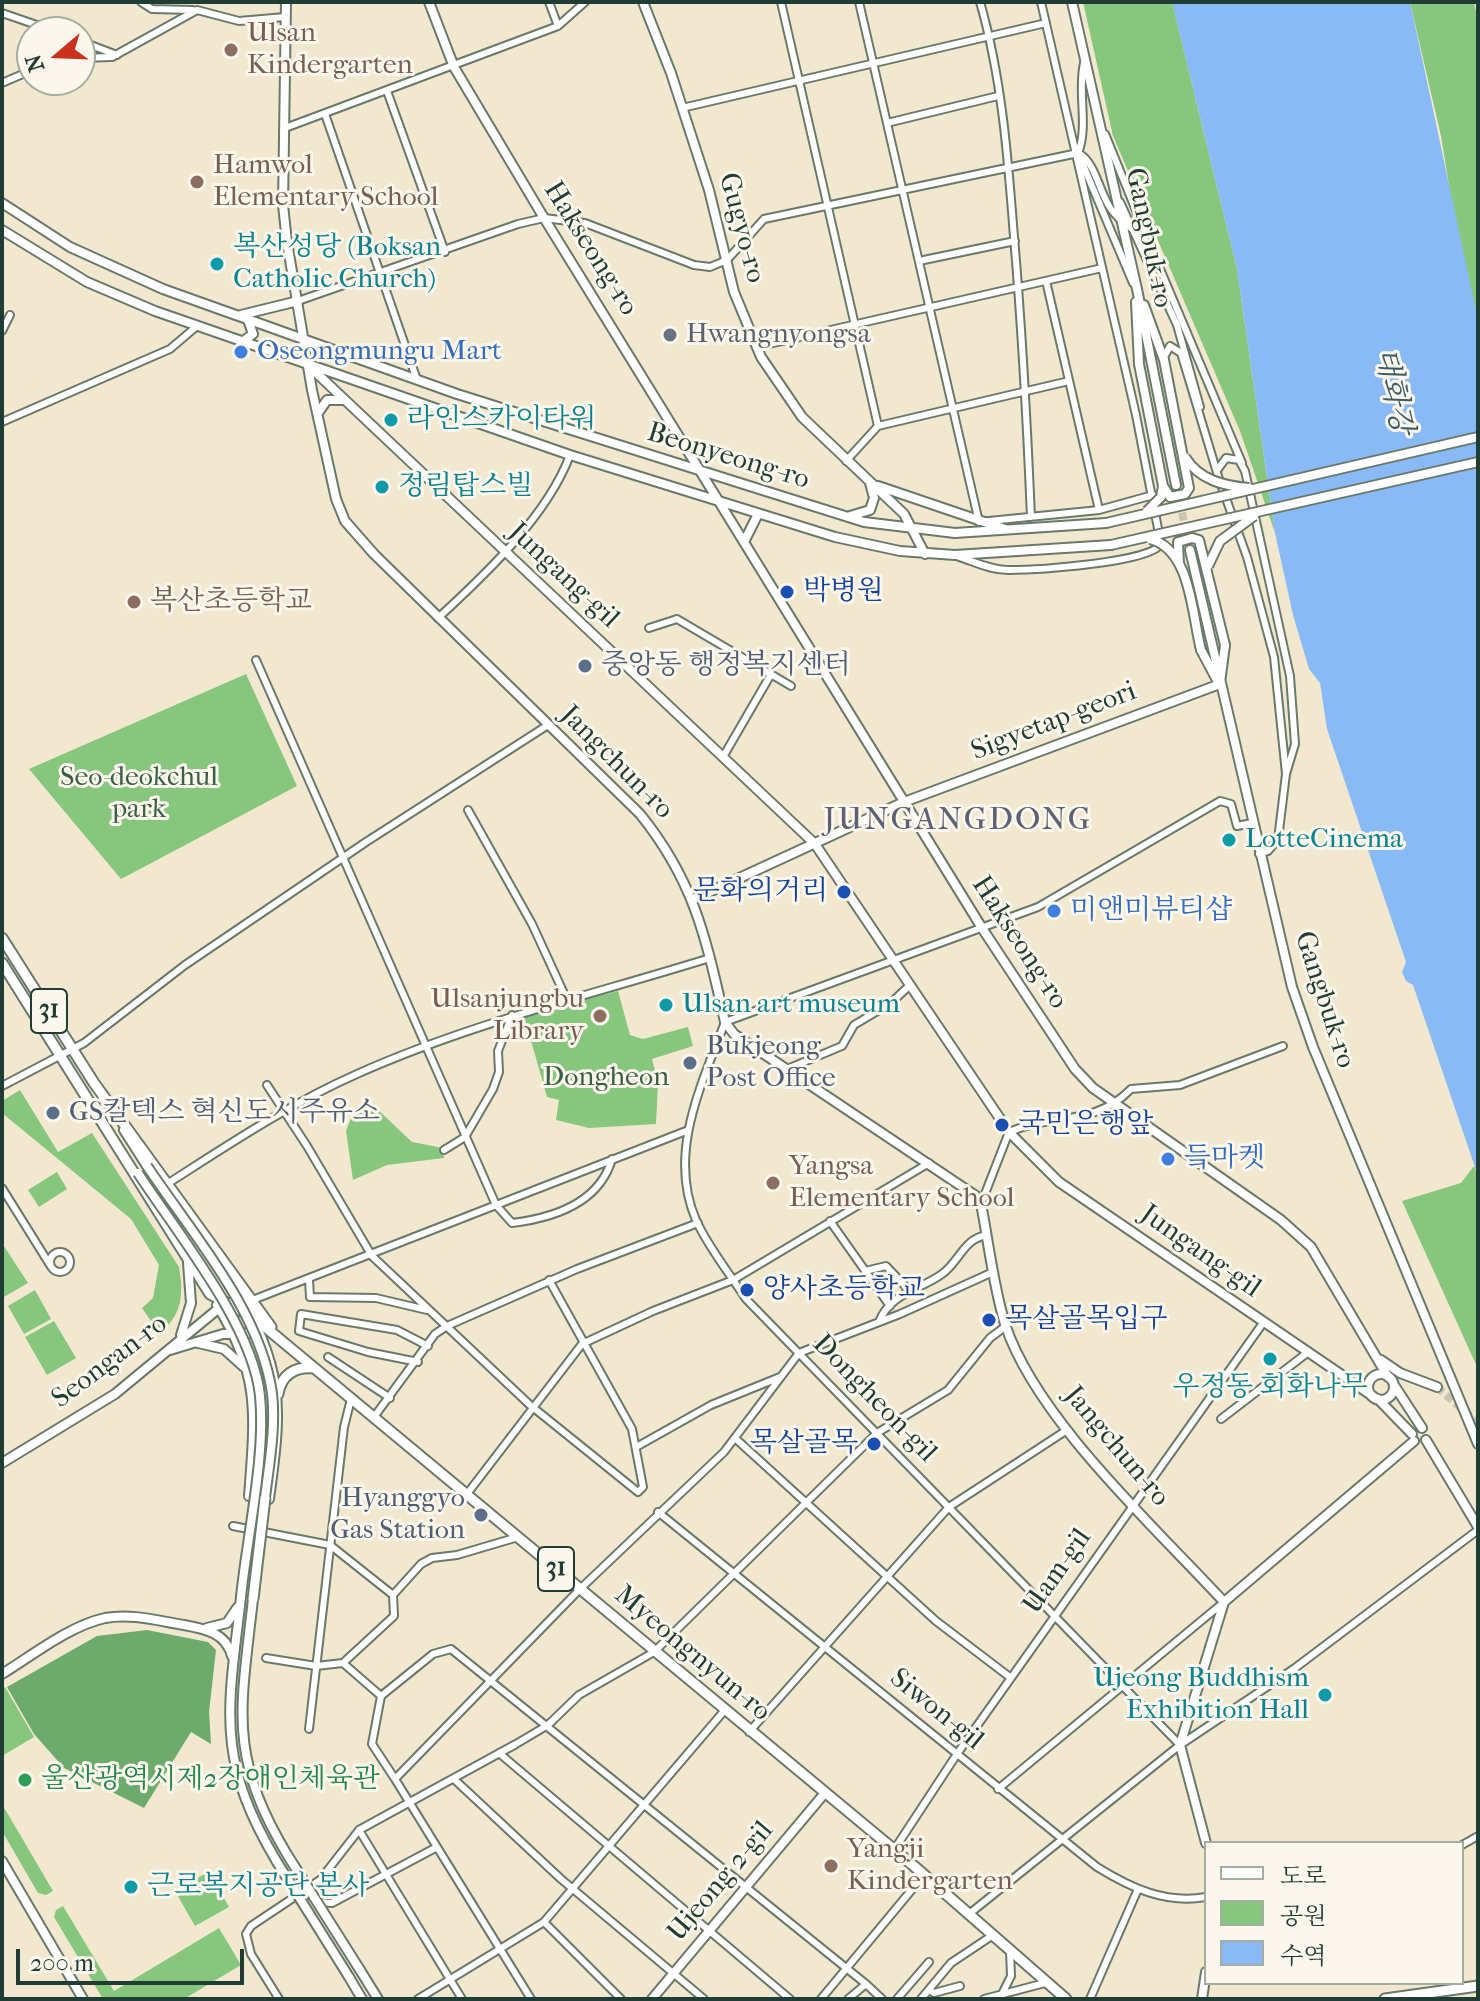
<!DOCTYPE html>
<meta charset="utf-8">
<style>
body{margin:0}
#map{position:relative;width:1480px;height:2001px;overflow:hidden;background:#f2e8cf;font-family:"IM FELL French Canon","Noto Serif KR",serif}
canvas{display:block}
.frame{position:absolute;inset:0;border:4px solid #1f3d34;pointer-events:none}
.legend{position:absolute;left:1204px;top:1841px;width:260px;height:144px;box-sizing:border-box;background:#fbf7ec;border:2px solid #a3ada2;margin:0;padding:10px 14px;list-style:none;font-size:24px;color:#1f3d34}
.legend li{display:flex;align-items:center;gap:16px;height:40px}
.legend b{width:40px;border:2px solid #a3ada2}
.north{position:absolute;left:16px;top:16px;width:80px;height:80px;box-sizing:border-box;background:#fbf7ec;border:2px solid #a3ada2;border-radius:50%;rotate:251deg;font-size:22px;font-weight:700;line-height:32px;text-align:center;color:#1f3d34}
.north::after{content:'';display:block;margin:auto;width:28px;height:36px;background:#c8321e;clip-path:polygon(50% 0,100% 100%,50% 72%,0 100%)}
.scale{position:absolute;left:16px;top:1949px;width:228px;height:36px;box-sizing:border-box;border:4px solid #1f3d34;border-top:0;padding-left:10px;font-size:24px;line-height:28px;white-space:nowrap;color:#1f3d34;-webkit-text-stroke:6px #fbf7ec;paint-order:stroke}
</style>
<div id="map">
<canvas width="1480" height="2001"></canvas>
<div class="frame"></div>
<ul class="legend">
<li><b style="height:10px;background:#fff"></b>도로</li>
<li><b style="height:22px;background:#87c67d"></b>공원</li>
<li><b style="height:22px;background:#89baf6"></b>수역</li>
</ul>
<div class="north">N</div>
<div class="scale">200 m</div>
</div>
<script>
const ctx = document.querySelector('canvas').getContext('2d');
ctx.lineJoin = 'round';
function fill(path, color) {
  ctx.fillStyle = color;
  ctx.fill(path, 'evenodd');
}
function trace(path, color, width, dash) {
  ctx.strokeStyle = color;
  ctx.lineWidth = width;
  ctx.lineCap = dash ? 'butt' : 'round';
  ctx.setLineDash(dash || []);
  ctx.stroke(path);
}
function label(font, color, halo, rows, align = 'center') {
  ctx.font = font + ' "IM FELL French Canon","Noto Serif KR",serif';
  ctx.lineWidth = 6;
  ctx.setLineDash([]);
  ctx.textBaseline = 'middle';
  ctx.strokeStyle = halo;
  ctx.fillStyle = color;
  for (const [text, x, y, turn = 0] of rows) {
    ctx.save();
    ctx.translate(x, y);
    ctx.rotate((+turn || 0) * Math.PI / 180);
    ctx.textAlign = isNaN(turn) ? turn : align;
    if (halo) ctx.strokeText(text, 0, 0);
    ctx.fillText(text, 0, 0);
    ctx.restore();
  }
}
const green = new Path2D(`
 M1083,2H1172L1237,269L1275,533L1240,431L1113,136Z
 M1410,2H1474L1478,22V330L1465,282L1441,136Z
 M246,674L297,786L121,879L29,769Z
 M618,991L630,1035L643,1039L688,1027L693,1046L652,1059L658,1082L656,1124L589,1128L556,1120L559,1100L547,1097L524,1016Z
 M20,1090L58,1152L92,1133L179,1267C184,1295 182,1316 159,1333L142,1308L153,1298L159,1265L131,1219L2,1113V1101Z
 M377,1109L412,1142L443,1148L444,1158L387,1165L353,1180L346,1131L354,1110Z
 M1474,1166L1478,1176V1369L1402,1201L1461,1183Z
 M57,1172L67,1189L39,1207L28,1190Z
 M2,1243L28,1283L2,1298Z
 M35,1290L51,1319L24,1334L8,1306Z
 M54,1321L76,1358L47,1375L25,1337Z
 M5,1687L34,1737L2,1756V1689Z
 M2,1804L53,1891L46,1895L38,1893L2,1831Z
 M208,1872L216,1886L207,1892L217,1886L229,1907L195,1926L175,1891Z
 M63,1906L114,1991L219,1928L241,1965L184,1999H103L54,1917L56,1910Z`);
const forest = new Path2D(`
 M147,1630L208,1642L216,1650L209,1712L211,1744L191,1732L144,1808L64,1768L34,1734L7,1687L97,1636Z`);
const water = new Path2D(`
 M1172,2H1410L1478,320V1176L1413,985L1406,981L1402,972L1406,962L1327,729L1320,683L1309,669L1293,615L1275,533L1237,269Z`);
const secondaryTunnel = new Path2D(`
 M1177,489L1190,550
 M1437,1387L1478,1423`);
const street = new Path2D(`
 M141,2L152,9L193,10
 M549,2L558,26
 M781,2L878,426
 M859,2L979,522L1099,510L1153,495
 M980,2C1002,78 1008,159 1014,237C1022,330 1027,423 1031,517
 M2,13L57,32
 M80,41L117,55
 M80,58L112,57L197,10L239,21L285,17
 M1084,63C1077,92 1089,126 1078,153L1133,283
 M2,83L32,70
 M387,91L445,252
 M682,108L1046,23
 M325,114L417,380
 M887,123L998,96
 M285,128L558,26L585,2
 M1105,134L1146,235
 M1078,153C1096,162 1099,193 1111,209C1122,226 1142,231 1152,250L1242,463
 M1120,202L1177,325L1200,407
 M919,261L1015,241
 M1046,281L1099,510
 M298,301L518,224L544,218L585,223L694,265L710,267L727,260L764,219L1078,153
 M2,331L10,315
 M756,347L1102,268
 M1164,357L1170,346L1181,353L1218,476L1247,557L1274,657L1286,774
 M2,422L170,349L197,326
 M846,461L878,426L1069,381
 M1218,469L1226,458L1239,460L1245,471L1290,676L1295,744L1286,774L1278,839L1268,851L1259,854
 M959,557C975,562 991,570 1008,570C1034,570 1150,563 1161,544L1136,415L1041,2
 M438,618C485,575 548,515 570,455
 M649,628L677,619L791,686
 M256,660L496,1205L512,1223C553,1218 599,1204 612,1159
 M723,757L770,676
 M468,810L532,924L567,1000
 M787,1069L842,1046L854,1025L891,1003L910,985
 M267,1085L307,1146L372,1256L530,1405L638,1492L643,1487L632,1429L549,1280
 M2,1086L84,1043L185,965L366,842L548,725
 M444,1150L465,1137L493,1089L499,1072L498,1051L512,1015
 M167,1184C228,1145 291,1103 357,1074C471,1023 591,995 710,958
 M2,1188L50,1265
 M981,1204L1009,1132C1053,1113 1094,1127 1131,1089L1180,1085L1283,1046
 M830,1221L890,1306
 M50 1262a10 10 0 1 1 20 0a10 10 0 1 1-20 0Z
 M865,1271L886,1266L908,1289
 M309,1280L310,1297L376,1298L427,1310
 M250,1301L686,1131
 M879,1322C890,1293 920,1290 942,1274C960,1261 963,1239 987,1235
 M328,1357L390,1398
 M418,1362L368,1352L299,1331L301,1314L397,1330L428,1346
 M374,1417L435,1334L447,1326L577,1269L698,1223
 M1221,1419L1307,1353
 M736,1439L936,1621L1011,1678
 M638,1446L711,1405L780,1377
 M467,1494L582,1344L653,1311L733,1280L929,1163
 M658,1512L1097,1867C1131,1888 1165,1904 1206,1897
 M233,1526L330,1545L393,1595L394,1616L343,1663
 M393,1595L421,1564L432,1558L457,1555L518,1537
 M266,1658L316,1666L343,1663
 M343,1663L381,1696L433,1654L451,1649L866,1984
 M381,1696L372,1744L395,1779L580,1589L724,1452L799,1353L900,1314L993,1272
 M309,1729L344,1427L351,1399
 M749,1732L949,1507L1067,1430
 M1180,1745L746,1299C730,1274 708,1247 696,1220C667,1153 702,1084 725,1022L1038,907L1220,801L1231,804L1237,826L1252,823
 M499,1753L790,1999
 M395,1779L437,1847
 M455,1780L561,1879L704,1999
 M998,1789L1224,1602
 M1462,1845L1478,1836
 M894,1850L957,1754L1263,1323
 M305,1891L319,1902L332,1903L437,1847L531,1999
 M969,1914L1180,1745L1295,1668L1478,1530
 M544,1922L621,1999
 M929,1990L934,1993L960,1986
 M1003,1992L1011,1976L1010,1951
 M279,1999L251,1954L246,1934L251,1926L320,1880L359,1830
 M418,1999L544,1922L724,1711
 M462,1999L359,1830L516,1744L548,1725L579,1695L654,1652L877,1433L948,1390L990,1338L1006,1326
 M821,1999L924,1875
 M848,1999L866,1984L882,1999
 M897,1999L929,1962
 M921,1999L951,1963L993,1935
 M984,1999L1045,1983
 M1090,1999L1138,1889`);
const secondary = new Path2D(`
 M286,2L283,205L287,242L312,390L336,499L345,521L374,554L640,814C695,882 706,939 725,1022L734,1034L976,1196L981,1204C989,1244 993,1285 1005,1324C1036,1419 1156,1528 1224,1602L1180,1745L1206,1843
 M429,2L454,67L544,218L982,928L1075,1069L1093,1088L1281,1220L1311,1247L1388,1377
 M643,2L671,73L709,190L734,292L761,357L802,417L904,514L925,554
 M1072,2L1137,289L1176,485
 M2,203L70,247L163,289L457,394L864,522L955,533L1106,523
 M2,230L87,282L155,311L570,455L835,537L900,551L955,555L1111,545
 M1136,302L1139,364
 M1144,305L1164,360
 M241,315L298,301
 M242,342L253,334L248,320
 M308,365L815,844L1009,1132L1059,1182L1374,1397
 M318,413L327,400H344
 M878,486L1005,529
 M850,516L870,510L874,498L870,483
 M745,540L758,514
 M1190,550L1292,987L1313,1047L1478,1444
 M1201,650L1217,680
 M1220,683L1225,645
 M694,899L904,802L1220,684
 M124,1130L147,1166
 M234,1282C283,1370 283,1400 269,1499
 M217,1305C261,1376 255,1416 249,1496
 M181,1335L191,1303L188,1263
 M198,1343L224,1349L244,1367
 M170,1350L223,1334L257,1333
 M1381,1360L1400,1373L1437,1387
 M1368 1387a13 13 0 1 1 26 0a13 13 0 1 1-26 0Z
 M1394,1385L1422,1428
 M1378,1399L1412,1434
 M1426,1440L1478,1527
 M2,1463L115,1394L224,1304L245,1302
 M241,1597C228,1711 215,1758 277,1862
 M253,1599C241,1709 227,1755 288,1856
 M1224,1602L1414,1441
 M207,1628L227,1623L237,1608
 M2,1674C33,1655 69,1626 105,1618C131,1613 159,1621 184,1625C206,1629 226,1633 232,1656
 M2,1861L83,1999
 M360,1970L378,1999
 M349,1977L362,1999
 M652,1999L824,1794
 M1202,1999L1206,1972`);
const primary = new Path2D(`
 M2,938L94,1083L271,1327
 M2,963L210,1294L253,1317L915,1867L1066,1999
 M278,1394C281,1375 295,1366 314,1368
 M1385,1999L1478,1986`);
const secondaryBridge = new Path2D(`
 M1139,364L1163,486L1161,497L1147,511
 M1185,457C1199,480 1224,486 1249,488
 M1163,486L1170,497L1185,494L1189,488L1164,360
 M1106,523L1478,437
 M1150,539C1191,549 1192,615 1201,650
 M1111,545L1478,462
 M1179,563L1178,542L1192,538L1199,540L1225,645
 M1208,566L1220,541L1254,516
 M147,1166C193,1235 260,1310 272,1393C276,1428 269,1464 265,1498
 M138,1173C177,1233 253,1325 260,1396C266,1456 247,1536 241,1597
 M288,1856L360,1970
 M277,1862L349,1977`);
const primaryBridge = new Path2D(`
 M253,1599L265,1498`);
const markers = [
 [231,50,8,"#8d6e63"],
 [197,182,8,"#8d6e63"],
 [217,264,8,"#0f9aa8"],
 [670,335,8,"#6b7280"],
 [241,352,8,"#3f7fe0"],
 [391,420,8,"#0f9aa8"],
 [382,487,8,"#0f9aa8"],
 [787,592,8,"#1a4fb4"],
 [134,602,8,"#8d6e63"],
 [585,666,8,"#5c6f8a"],
 [1229,840,8,"#0f9aa8"],
 [844,892,8,"#1a4fb4"],
 [1054,911,8,"#3f7fe0"],
 [666,1005,8,"#0f9aa8"],
 [600,1016,8,"#8d6e63"],
 [690,1063,8,"#5c6f8a"],
 [53,1113,8,"#5c6f8a"],
 [1002,1125,8,"#1a4fb4"],
 [1168,1159,8,"#3f7fe0"],
 [773,1183,8,"#8d6e63"],
 [747,1290,8,"#1a4fb4"],
 [989,1320,8,"#1a4fb4"],
 [1270,1359,8,"#0f9aa8"],
 [874,1444,8,"#1a4fb4"],
 [481,1515,8,"#5c6f8a"],
 [1325,1695,8,"#0f9aa8"],
 [25,1780,8,"#2e9e5b"],
 [831,1866,8,"#8d6e63"],
 [131,1887,8,"#0f9aa8"]
];
const shields = [
 [49,1011,36],
 [556,1569,36]
];
const shieldNames = [
 ["31",49,1011],
 ["31",556,1569]
];
const educationNames = [
 ["Ulsan",247,34],
 ["Kindergarten",247,66],
 ["Hamwol",213,166],
 ["Elementary School",213,198],
 ["복산초등학교",150,602],
 ["Ulsanjungbu",584,1000,"right"],
 ["Library",584,1032,"right"],
 ["Yangsa",789,1167],
 ["Elementary School",789,1199],
 ["Yangji",847,1850],
 ["Kindergarten",847,1882]
];
const streetNames = [
 ["Gugyo-ro",741,228,75],
 ["Gangbuk-ro",1148,238,78],
 ["Hakseong-ro",590,249,58],
 ["Beonyeong-ro",728,457,17],
 ["Jungang-gil",563,576,43],
 ["Sigyetap-geori",1054,722,-21],
 ["Jangchun-ro",616,763,45],
 ["Hakseong-ro",1019,943,57],
 ["Gangbuk-ro",1324,1000,72],
 ["Jungang-gil",1200,1252,35],
 ["Seongan-ro",110,1362,-37],
 ["Dongheon-gil",874,1399,46],
 ["Jangchun-ro",1116,1447,50],
 ["Uam-gil",1058,1572,-55],
 ["Myeongnyun-ro",692,1654,40],
 ["Siwon-gil",936,1710,39],
 ["Ujeong 2-gil",721,1882,-50]
];
const cultureNames = [
 ["복산성당 (Boksan",233,248],
 ["Catholic Church)",233,280],
 ["라인스카이타워",407,420],
 ["정림탑스빌",398,487],
 ["LotteCinema",1245,840],
 ["Ulsan art museum",682,1005],
 ["우정동 회화나무",1270,1388,"center"],
 ["Ujeong Buddhism",1309,1679,"right"],
 ["Exhibition Hall",1309,1711,"right"],
 ["근로복지공단 본사",147,1887]
];
const worshipNames = [
 ["Hwangnyongsa",686,335]
];
const shopNames = [
 ["Oseongmungu Mart",257,352],
 ["미앤미뷰티샵",1070,911],
 ["듴마켓",1184,1159]
];
const transitNames = [
 ["박병원",803,592],
 ["문화의거리",828,892,"right"],
 ["국민은행앞",1018,1125],
 ["양사초등학교",763,1290],
 ["목살골목입구",1005,1320],
 ["목살골목",858,1444,"right"]
];
const serviceNames = [
 ["중앙동 행정복지센터",601,666],
 ["Bukjeong",706,1047],
 ["Post Office",706,1079],
 ["GS칼텍스 혁신도시주유소",69,1113],
 ["Hyanggyo",465,1499,"right"],
 ["Gas Station",465,1531,"right"]
];
const parkNames = [
 ["Seo-deokchul",139,778],
 ["park",139,810],
 ["Dongheon",606,1078]
];
const leisureNames = [
 ["울산광역시제2장애인체육관",41,1780]
];
const waterNames = [
 ["태화강",1392,391,78]
];
const quarterNames = [
 ["JUNGANGDONG",958,821]
];
fill(green, '#87c67d');
fill(forest, '#6dab6c');
fill(water, '#89baf6');
trace(secondaryTunnel, '#c8c6b0', 8, [8, 4]);
trace(street, '#69796a', 10);
trace(secondary, '#69796a', 12);
trace(primary, '#69796a', 13);
trace(street, '#fff', 6);
trace(secondary, '#fff', 8);
trace(primary, '#fff', 9);
trace(secondaryBridge, '#69796a', 12, []);
trace(primaryBridge, '#69796a', 13, []);
trace(secondaryBridge, '#fff', 8);
trace(primaryBridge, '#fff', 9);
for (const [x, y, r, color] of markers) {
  const dot = new Path2D();
  dot.arc(x, y, r, 0, 2 * Math.PI);
  ctx.fillStyle = color;
  ctx.fill(dot);
  trace(dot, '#fbf7ec', 3);
}
for (const [x, y, w] of shields) {
  const box = new Path2D();
  box.roundRect(x - w / 2, y - 22, w, 44, 6);
  ctx.fillStyle = '#fbf7ec';
  ctx.fill(box);
  trace(box, '#1f3d34', 2);
}
label('bold 26px', '#1f3d34', null, shieldNames);
label('28px', '#785e54', '#fbf7ec', educationNames, 'left');
label('28px', '#1f3d34', '#fbf7ec', streetNames);
label('28px', '#0d838f', '#fbf7ec', cultureNames, 'left');
label('28px', '#5b616d', '#fbf7ec', worshipNames, 'left');
label('28px', '#366cbe', '#fbf7ec', shopNames, 'left');
label('28px', '#164399', '#fbf7ec', transitNames, 'left');
label('28px', '#4e5e75', '#fbf7ec', serviceNames, 'left');
label('28px', '#395f46', '#fbf7ec', parkNames);
label('28px', '#27864d', '#fbf7ec', leisureNames, 'left');
label('italic 30px', '#3a5c64', '#fbf7ec', waterNames);
ctx.letterSpacing = '2px';
label('32px', '#5e6173', '#fbf7ec', quarterNames);
ctx.letterSpacing = '0px';
</script>
